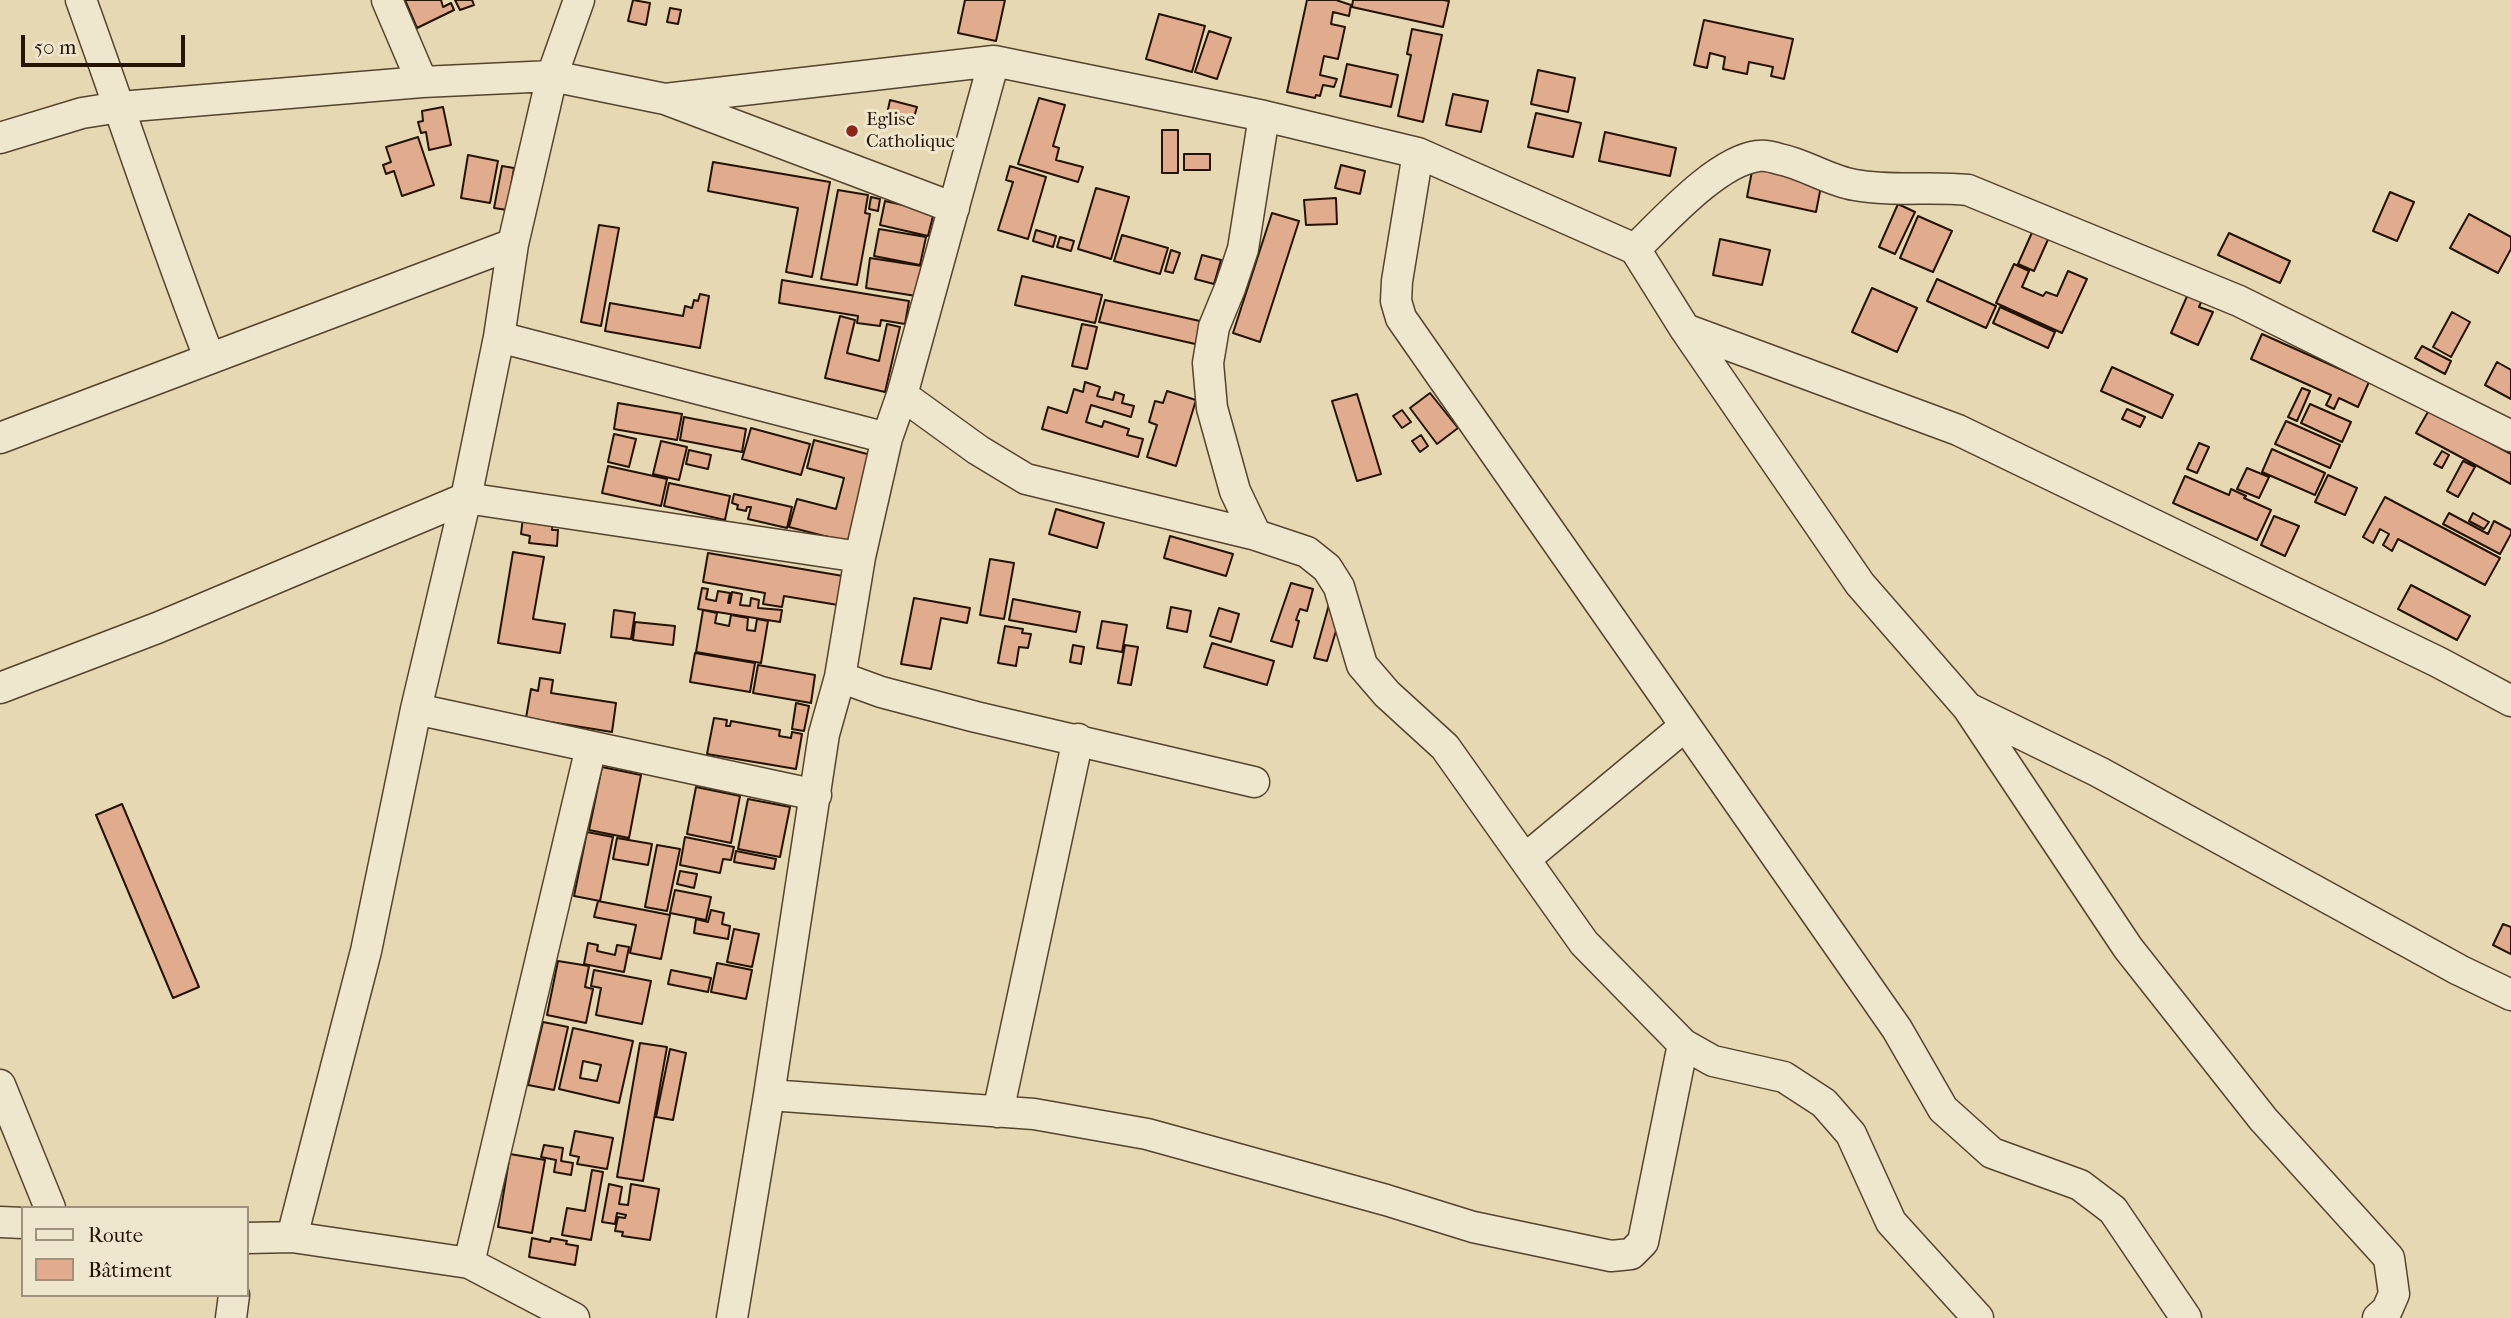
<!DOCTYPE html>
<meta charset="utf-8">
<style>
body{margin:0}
#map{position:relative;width:2511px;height:1318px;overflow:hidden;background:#e7d8b4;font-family:"IM FELL French Canon",serif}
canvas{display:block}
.legend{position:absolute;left:21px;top:1206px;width:228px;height:91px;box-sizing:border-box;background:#efe6ce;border:2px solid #9e927c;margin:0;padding:9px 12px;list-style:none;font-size:21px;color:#241300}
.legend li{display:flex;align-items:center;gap:14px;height:35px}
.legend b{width:35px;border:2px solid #9e927c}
.scale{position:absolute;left:21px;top:35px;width:164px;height:32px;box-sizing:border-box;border:4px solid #241300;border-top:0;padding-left:9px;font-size:21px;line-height:24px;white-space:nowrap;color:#241300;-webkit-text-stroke:5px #efe6ce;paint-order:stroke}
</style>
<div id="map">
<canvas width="2511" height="1318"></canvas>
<ul class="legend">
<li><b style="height:9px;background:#efe6ce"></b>Route</li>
<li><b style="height:19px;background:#e0ac8d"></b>Bâtiment</li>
</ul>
<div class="scale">50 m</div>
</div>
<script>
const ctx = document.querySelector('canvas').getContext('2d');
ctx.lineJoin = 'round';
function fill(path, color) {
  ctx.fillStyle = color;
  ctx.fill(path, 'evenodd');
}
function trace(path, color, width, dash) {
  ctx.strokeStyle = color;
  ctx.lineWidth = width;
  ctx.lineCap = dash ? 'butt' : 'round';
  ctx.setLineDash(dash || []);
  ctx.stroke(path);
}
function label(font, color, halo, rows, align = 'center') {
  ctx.font = font + ' "IM FELL French Canon",serif';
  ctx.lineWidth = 6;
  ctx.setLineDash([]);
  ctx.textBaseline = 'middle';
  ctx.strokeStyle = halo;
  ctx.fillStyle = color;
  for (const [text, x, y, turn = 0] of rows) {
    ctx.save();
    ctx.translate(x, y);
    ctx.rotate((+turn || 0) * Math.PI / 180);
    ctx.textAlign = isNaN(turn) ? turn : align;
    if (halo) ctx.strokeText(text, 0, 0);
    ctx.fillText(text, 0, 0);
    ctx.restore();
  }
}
const building = new Path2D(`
 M405,0H441L443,7L451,3L454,10L417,28Z
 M455,0H472L474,5L460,10Z
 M633,0L650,3L646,25L628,21Z
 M965,0H1005L996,41L958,33Z
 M1307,0H1336L1351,5L1349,16L1333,12L1331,24L1345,27L1338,59L1324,56L1320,75L1337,79L1334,87L1323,85L1320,96L1316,95L1315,98L1287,92Z
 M1353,0H1443L1449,1L1443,27L1352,7Z
 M670,8L681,10L678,24L667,22Z
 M1159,14L1205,26L1192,72L1146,59Z
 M1704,20L1793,39L1784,79L1771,76L1773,67L1749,62L1747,74L1723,69L1725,57L1710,53L1707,68L1694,65Z
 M1412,29L1442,35L1423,122L1398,116L1411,55L1407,54Z
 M1209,31L1231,38L1217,79L1195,72Z
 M1347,64L1398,75L1391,107L1340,96Z
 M1538,70L1575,78L1568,112L1531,104Z
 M1453,94L1488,101L1481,132L1446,125Z
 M1039,98L1065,105L1053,146L1059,148L1056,160L1083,167L1078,182L1018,164Z
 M890,100L917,107L913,121L887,114Z
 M443,107L451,145L429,150L426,132L421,133L418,122L423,121L422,111Z
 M1536,113L1581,123L1573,157L1528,147Z
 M1162,130H1178V173H1162Z
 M1605,132L1676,148L1670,176L1599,161Z
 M418,137L434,185L402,196L394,171L386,174L383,165L391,162L386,147Z
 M1184,154H1210V170H1184Z
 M468,155L498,161L490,203L461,198Z
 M713,162L830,182L812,277L786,272L798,208L708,191Z
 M1341,165L1365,171L1360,194L1335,188Z
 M502,166L514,168L507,210L494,208Z
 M1010,166L1046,177L1028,239L998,230L1013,182L1006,180Z
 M1753,166L1822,181L1816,212L1747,197Z
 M1096,188L1129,197L1111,259L1078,249Z
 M838,190L868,195L865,213L870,214L857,285L821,279Z
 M2390,192L2414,202L2397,241L2373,231Z
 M871,197L880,199L878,211L869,209Z
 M1336,198L1337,224L1306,225L1304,200Z
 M885,201L934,212L928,236L880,225Z
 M1898,204L1915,212L1895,254L1879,247Z
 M1272,213L1299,221L1260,342L1233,333Z
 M2469,214L2511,237V249L2498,273L2450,248Z
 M1918,216L1952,231L1933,272L1900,258Z
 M599,225L619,228L601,326L581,322Z
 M2034,228L2050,235L2034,271L2018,264Z
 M879,229L926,237L920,265L874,256Z
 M1036,230L1056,236L1053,247L1033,241Z
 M2229,233L2290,261L2280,283L2218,255Z
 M1122,235L1168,248L1160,274L1114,261Z
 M1060,237L1074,241L1071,251L1057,247Z
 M1720,239L1770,250L1762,285L1713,275Z
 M1171,250L1180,253L1173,273L1165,271Z
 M1202,255L1221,260L1214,284L1195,279Z
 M870,258L922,266L916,296L866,288Z
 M2014,264L2029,271L2022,287L2043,296L2046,292L2057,296L2068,271L2087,279L2062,333L1996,303Z
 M1022,276L1102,295L1095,323L1015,305Z
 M1937,279L1996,306L1986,328L1927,301Z
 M782,280L909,301L905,324L881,320L880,326L857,323L858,316L779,303Z
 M1872,288L1917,308L1897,352L1852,332Z
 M700,294L709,296L700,348L605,331L610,303L683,316L685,306L692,308L694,300L698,301Z
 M2188,294L2202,300L2199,307L2213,312L2198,345L2171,333Z
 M1105,300L1209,323L1204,346L1099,322Z
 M2000,307L2055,332L2048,348L1993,323Z
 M2452,312L2470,322L2451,357L2433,347Z
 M840,316L855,320L847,353L879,361L887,324L900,327L885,392L825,378Z
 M1082,324L1097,327L1087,369L1072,366Z
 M2262,334L2369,382L2358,407L2339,398L2334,409L2326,405L2331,395L2251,359Z
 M2422,346L2451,361L2445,374L2415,358Z
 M2497,362L2511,370V399L2485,385Z
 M2112,367L2173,395L2162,418L2101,391Z
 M1085,382L1100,387L1097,396L1113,400L1115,392L1124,395L1122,403L1134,406L1131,417L1091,405L1086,422L1102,427L1104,421L1129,429L1127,435L1143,439L1138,457L1042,429L1048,407L1067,413L1074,389L1083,392Z
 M2302,388L2310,391L2297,421L2288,417Z
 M1167,391L1196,400L1176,466L1147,457L1157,425L1149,422L1155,401L1163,403Z
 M1430,393L1458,428L1437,444L1410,408Z
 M1357,394L1381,474L1357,481L1332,401Z
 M618,403L682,414L677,440L614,429Z
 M2310,404L2351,422L2342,442L2301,423Z
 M2127,409L2145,417L2140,427L2122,419Z
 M1402,410L1411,422L1402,428L1393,416Z
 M2429,410L2511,454V484L2416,433Z
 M684,417L746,429L742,452L680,440Z
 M2286,421L2340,445L2330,468L2275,444Z
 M751,428L810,444L801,475L742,459Z
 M614,434L636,439L629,467L608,462Z
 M1421,435L1428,446L1420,452L1412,441Z
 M814,440L871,455L848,542L789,527L797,499L836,509L844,478L807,468Z
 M661,441L687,447L679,480L653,474Z
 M2199,443L2209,447L2197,473L2187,469Z
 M2272,449L2325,473L2315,495L2262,472Z
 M689,450L711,455L708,469L686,464Z
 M2442,451L2449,455L2442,468L2434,464Z
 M2463,461L2475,467L2458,497L2447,491Z
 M608,466L667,479L661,506L602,493Z
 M2247,468L2269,477L2259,498L2237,489Z
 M2328,475L2357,488L2345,515L2315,502Z
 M2185,476L2229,495L2231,489L2246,496L2244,498L2271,510L2257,540L2173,503Z
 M669,483L730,496L725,520L664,506Z
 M734,494L792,507L787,528L748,519L751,507H747L746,511L737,509L738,505L732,503Z
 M2385,497L2500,558L2485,585L2398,539L2392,551L2383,545L2389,534L2380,529L2373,543L2363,537Z
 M1056,509L1104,523L1097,548L1049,534Z
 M2449,513L2488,534L2494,521L2511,530V534L2500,554L2443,524Z
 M2473,513L2489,522L2484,529L2469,521Z
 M2274,516L2299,526L2285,556L2261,545Z
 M523,517L553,521L552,530H558L557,546L529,543L530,536L521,534Z
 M1170,536L1233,554L1226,576L1164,558Z
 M513,552L544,557L533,619L565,624L560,653L498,643Z
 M708,553L843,576L838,605L784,596L782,607L763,604L765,593L703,582Z
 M990,559L1014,563L1004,619L980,615Z
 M1291,583L1313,589L1307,611L1300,609L1296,620L1299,621L1292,647L1271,641Z
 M2411,585L2470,616L2457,640L2398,609Z
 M702,588L708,589L706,599L716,601L718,591L730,593L728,603H730L732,592L742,594L740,605L750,606L751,598L759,600L758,608L782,610L780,622L698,609Z
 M914,598L970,608L967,623L941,618L931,669L901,664Z
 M1013,599L1080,612L1076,632L1009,620Z
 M1330,601L1344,604L1327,661L1314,658Z
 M1171,607L1191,611L1187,632L1167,628Z
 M1219,608L1239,614L1231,642L1210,636Z
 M614,610L635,613L631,639L611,637Z
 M703,610L717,613L715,623L729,626L731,615L748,618L747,630L755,631L757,619L768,621L761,663L696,652Z
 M1102,621L1127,625L1122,652L1097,648Z
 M635,622L675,626L673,645L633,640Z
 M1005,626L1023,629L1022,633L1031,634L1028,648L1019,647L1016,666L998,663Z
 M1212,643L1274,661L1267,685L1204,667Z
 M1073,645L1084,647L1081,664L1070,662Z
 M1125,645L1138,647L1131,685L1118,683Z
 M695,653L755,663L750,692L690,682Z
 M758,665L815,675L811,703L753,693Z
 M540,678L553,680L551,693L616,703L612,732L526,718L531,689L538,691Z
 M796,703L809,706L804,731L792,729Z
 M714,718L727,720L726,726H730L731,721L780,730L779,736L791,738L792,732L802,734L796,769L707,754Z
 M602,767L641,775L629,838L589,830Z
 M696,787L740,796L731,843L687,834Z
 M748,799L790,807L780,857L738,849Z
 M122,804L199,987L173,998L96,815Z
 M587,832L613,837L600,901L574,896Z
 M685,837L734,847L731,860L723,859L720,873L680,865Z
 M617,838L652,844L648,865L613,859Z
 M657,845L680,849L667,911L645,907Z
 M736,851L776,859L774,869L734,862Z
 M680,871L697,874L694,888L677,884Z
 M675,890L711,897L706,920L670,913Z
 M598,901L670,915L661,959L630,953L636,925L594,917Z
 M711,910L724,913L722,924L730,926L728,939L694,933L696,919L708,922Z
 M2503,924L2511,927V954L2493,945Z
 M734,929L759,934L752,967L727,962Z
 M588,943L598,945L597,951L615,955L617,945L629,947L624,972L584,964Z
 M558,961L589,966L585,987L593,989L586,1023L547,1015Z
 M717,963L752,970L746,999L711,992Z
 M594,970L651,981L642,1024L596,1015L601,988L591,986Z
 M671,970L711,978L708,992L668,984Z
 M543,1022L568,1027L554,1090L528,1085Z
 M573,1028L633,1041L619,1103L559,1089ZM583,1061L601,1065L597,1081L580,1078Z
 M640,1043L667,1047L643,1181L617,1177Z
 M670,1049L686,1053L673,1120L656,1117Z
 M575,1131L613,1138L607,1169L577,1164L579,1157L570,1155Z
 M544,1145L563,1148L561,1161L573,1163L571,1175L554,1172L556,1160L541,1157Z
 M510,1154L545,1160L532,1233L498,1227Z
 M592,1170L603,1172L591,1240L562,1235L567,1208L585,1211Z
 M609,1184L622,1187L619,1204L628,1205L631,1184L659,1189L650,1240L622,1236L623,1232L615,1231L618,1217L625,1218L626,1215L617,1213L615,1224L602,1222Z
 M532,1238L550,1242L551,1238L567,1241L566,1244L578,1246L575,1265L529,1257Z`);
const minor = new Path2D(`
 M81,0C124,119 163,239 209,357
 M387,0L422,82
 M994,61L1264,116L1418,153L1635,249L1685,329L1860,584L1968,708L2128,948L2263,1119L2389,1258L2394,1294L2387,1310L2378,1318
 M665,99L994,61L902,395L887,438L860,557L840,677L824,734L769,1095L732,1318
 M0,138L82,113L120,107L422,82L552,76L665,99L954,208
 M1418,153L1397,281L1396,301L1401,318L1897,1029L1943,1109L1992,1153L2080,1185L2113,1210L2186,1318
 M1635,249C1664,221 1717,161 1758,156C1764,155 1773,157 1779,159C1805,164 1829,181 1855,185C1893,192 1931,186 1968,190L2239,301L2511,436
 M1685,329L1958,430L2438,662L2511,701
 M499,337L887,438
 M902,395L978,450L1026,479L1256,535L1307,552L1327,568L1339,587L1362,665L1387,694L1445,747L1584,943L1683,1044L1713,1061L1784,1077L1824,1103L1851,1134L1891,1222L1978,1318
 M0,438L513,244
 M1256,535L1235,491L1212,408L1208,363L1214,327L1230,288L1243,249L1264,116
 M840,677L881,692L976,717L1254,782
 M0,688L157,628L466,498L860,557
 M1968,708L2099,772L2459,970L2511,995
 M416,709L816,795
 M1525,859L1685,726
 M0,1085L50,1208
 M769,1095L1034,1114L1147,1134L1386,1200L1473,1227L1611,1256L1631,1254L1643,1242L1683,1044
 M998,1112L1078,739
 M0,1222L23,1223
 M292,1237L366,951L416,709L466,498L499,337L513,244L552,76L579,0
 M247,1238L292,1237L469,1263L574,1318
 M469,1263L591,747
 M231,1318L234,1295`);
const markers = [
 [852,131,7,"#8f2418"]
];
const poiNames = [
 ["Eglise",866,120],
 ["Catholique",866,142]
];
fill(building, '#e0ac8d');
trace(building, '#241300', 2);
trace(minor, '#55442d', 33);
trace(minor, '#efe6ce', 30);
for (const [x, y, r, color] of markers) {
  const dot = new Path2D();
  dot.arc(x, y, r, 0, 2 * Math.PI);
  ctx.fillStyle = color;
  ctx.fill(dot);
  trace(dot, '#efe6ce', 2.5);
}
label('19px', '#241300', '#efe6ce', poiNames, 'left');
</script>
